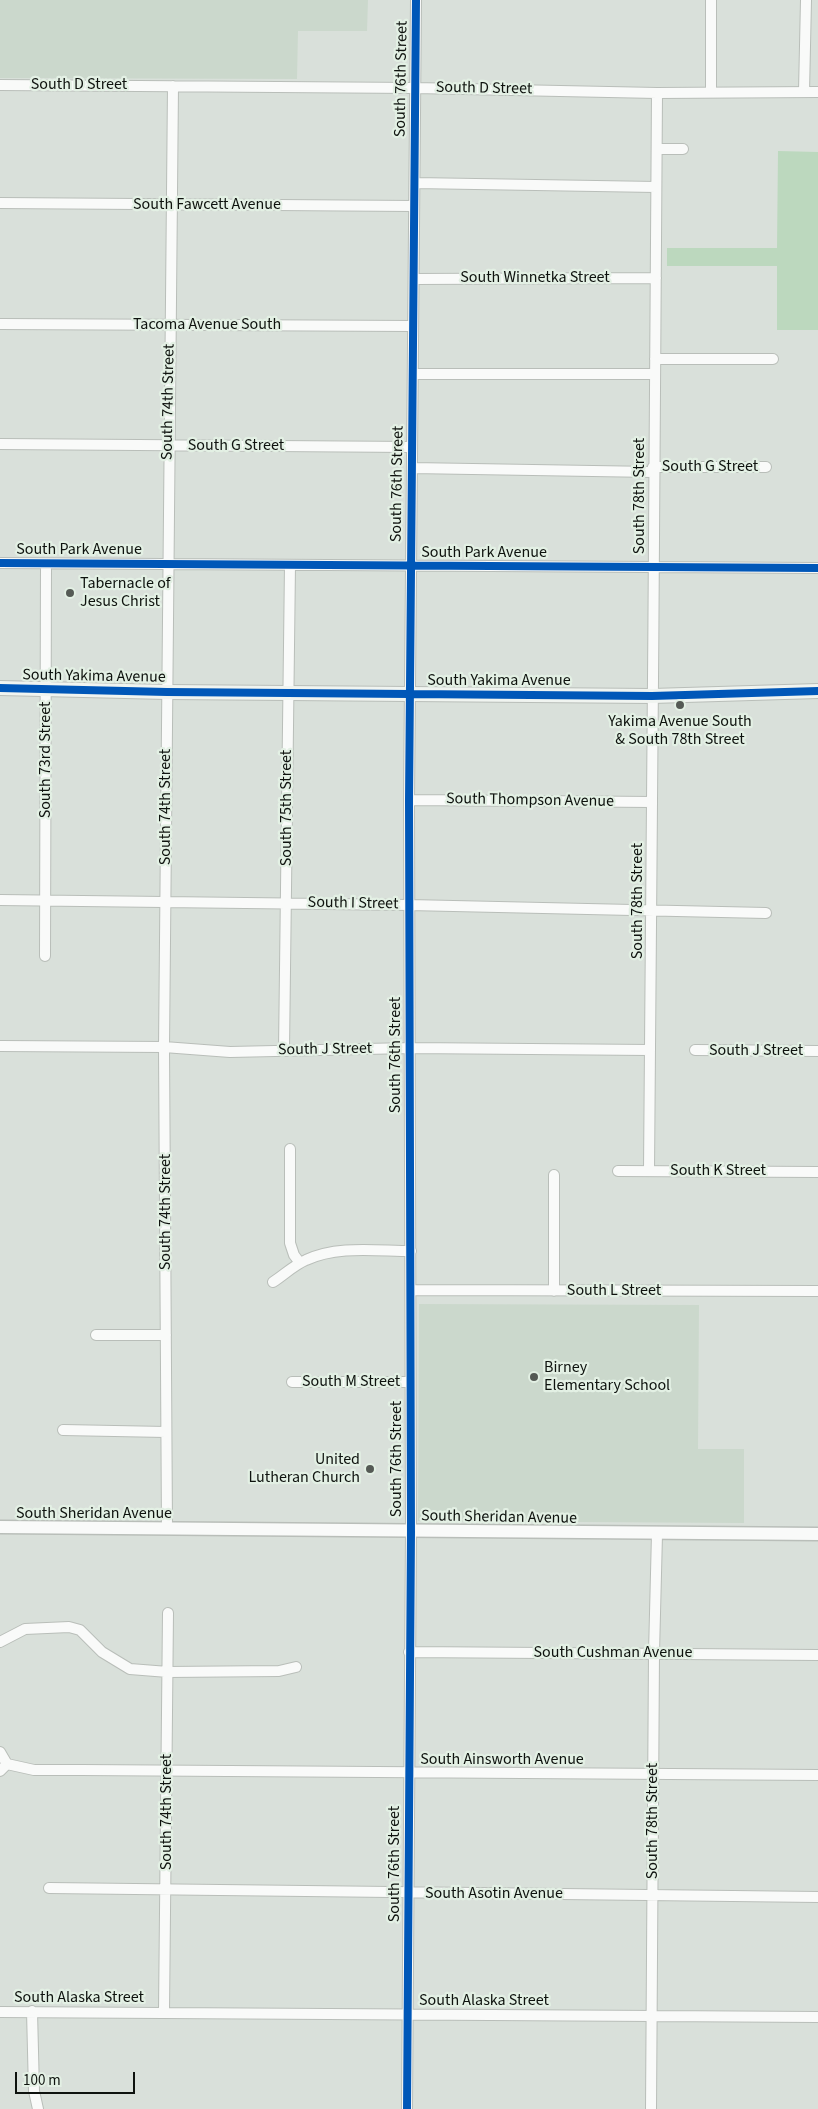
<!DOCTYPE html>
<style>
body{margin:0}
#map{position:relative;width:818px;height:2109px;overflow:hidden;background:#d9e0da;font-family:"Source Sans 3",sans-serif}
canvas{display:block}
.scale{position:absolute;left:15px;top:2072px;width:120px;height:22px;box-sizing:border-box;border:2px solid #0e120e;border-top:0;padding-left:6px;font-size:15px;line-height:18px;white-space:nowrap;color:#0e120e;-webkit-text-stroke:4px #e3f0e4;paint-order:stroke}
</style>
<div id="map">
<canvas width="818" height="2109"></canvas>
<div class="scale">100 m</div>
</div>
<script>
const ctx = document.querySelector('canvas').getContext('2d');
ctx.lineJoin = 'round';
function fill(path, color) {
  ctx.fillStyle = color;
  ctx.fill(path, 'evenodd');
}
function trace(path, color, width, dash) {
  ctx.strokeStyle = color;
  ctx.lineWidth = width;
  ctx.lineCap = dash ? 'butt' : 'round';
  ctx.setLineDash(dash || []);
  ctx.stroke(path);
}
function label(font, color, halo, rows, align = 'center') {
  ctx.font = font + ' "Source Sans 3",sans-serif';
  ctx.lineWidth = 4.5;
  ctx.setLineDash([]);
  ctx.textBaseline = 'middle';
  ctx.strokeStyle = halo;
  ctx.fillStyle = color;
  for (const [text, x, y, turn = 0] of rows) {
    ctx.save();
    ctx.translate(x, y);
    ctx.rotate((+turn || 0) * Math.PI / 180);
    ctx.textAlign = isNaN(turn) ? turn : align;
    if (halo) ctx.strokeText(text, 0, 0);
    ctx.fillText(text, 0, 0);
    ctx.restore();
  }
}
const built = new Path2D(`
 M0,0H368L367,31H298L297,79L0,78Z
 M419,1304L699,1305L698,1449H744V1523L418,1521Z`);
const green = new Path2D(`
 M778,151L818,152V330H777V266H667V248H777Z`);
const minor = new Path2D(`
 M0,85L415,88L657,93L818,92
 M711,92V0
 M804,92L806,0
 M657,149H683
 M415,183L656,187
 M0,203L414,206
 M414,279L656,278
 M0,324L413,326
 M655,359H773
 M413,374H655
 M0,444L412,447
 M653,467H766
 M412,468L653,472
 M0,563L818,568
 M409,800L652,802
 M0,900L409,905L766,913
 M45,956L46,564
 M0,1046L164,1047L230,1052L410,1048L650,1050
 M284,1050L290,565
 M695,1050L818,1051
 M290,1149V1243L294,1255L300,1263
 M618,1171L818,1172
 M649,1171C653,812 654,452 657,93
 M273,1282C284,1275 294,1265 306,1260C337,1245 377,1251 411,1251
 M411,1290L818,1291
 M554,1291V1175
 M96,1335H166
 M292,1382H410
 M63,1430L166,1432
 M167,1528L164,1047L173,86
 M0,1642L25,1629L69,1627L80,1630L102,1652L130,1669L168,1672L279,1671L296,1667
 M409,1652L818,1655
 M0,1752L7,1764
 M7,1764L34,1770H81L818,1775
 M0,1771L7,1764
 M49,1888L818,1897
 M32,2011L34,2091L38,2109
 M0,2012L818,2017
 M164,2012L168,1613
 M407,2109L411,1531L409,800L416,0
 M651,2109L654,1653L657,1534`);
const tertiary = new Path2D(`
 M0,1527L818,1534`);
const secondary = new Path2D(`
 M0,688L167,692L652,696L818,691`);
const cycleway = new Path2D(`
 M0,563L818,568
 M0,688L167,692L652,696L818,691
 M407,2109L411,1531L409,800L416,0`);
const markers = [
 [70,593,5,"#555a55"],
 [680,705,5,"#555a55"],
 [534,1377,5,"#555a55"],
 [370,1469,5,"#555a55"]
];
const streetNames = [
 ["South 76th Street",402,79,-89],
 ["South D Street",79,85],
 ["South D Street",484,89,1],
 ["South Fawcett Avenue",207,205],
 ["South Winnetka Street",535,278],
 ["Tacoma Avenue South",207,325],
 ["South 74th Street",169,402,-89],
 ["South G Street",236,446],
 ["South G Street",710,467],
 ["South 76th Street",398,484,-89],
 ["South 78th Street",640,496,-90],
 ["South Park Avenue",79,550],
 ["South Park Avenue",484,553],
 ["South Yakima Avenue",94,677,1],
 ["South Yakima Avenue",499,681],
 ["South 73rd Street",46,760,-90],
 ["South Thompson Avenue",530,801,1],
 ["South 74th Street",166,807,-90],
 ["South 75th Street",287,808,-90],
 ["South 78th Street",638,901,-90],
 ["South I Street",353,904,1],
 ["South J Street",325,1050,-1],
 ["South J Street",756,1051],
 ["South 76th Street",396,1055,-90],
 ["South K Street",718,1171],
 ["South 74th Street",166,1212,-90],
 ["South L Street",614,1291],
 ["South M Street",351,1382],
 ["South 76th Street",397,1459,-90],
 ["South Sheridan Avenue",94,1514],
 ["South Sheridan Avenue",499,1518,1],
 ["South Cushman Avenue",613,1653],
 ["South Ainsworth Avenue",502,1760],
 ["South 74th Street",167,1812,-90],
 ["South 78th Street",653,1821,-90],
 ["South 76th Street",395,1864,-90],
 ["South Asotin Avenue",494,1894],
 ["South Alaska Street",79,1998],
 ["South Alaska Street",484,2001]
];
const poiNames = [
 ["Tabernacle of",80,584],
 ["Jesus Christ",80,602],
 ["Yakima Avenue South",680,722,"center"],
 ["& South 78th Street",680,740,"center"],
 ["Birney",544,1368],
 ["Elementary School",544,1386],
 ["United",360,1460,"right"],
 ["Lutheran Church",360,1478,"right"]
];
fill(built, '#cbd8cc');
fill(green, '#bcd8be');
trace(minor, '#b9beb9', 12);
trace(tertiary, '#b9beb9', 15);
trace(secondary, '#b9beb9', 16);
trace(minor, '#f9faf9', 10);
trace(tertiary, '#f9faf9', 12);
trace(secondary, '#f0f4f0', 14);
trace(cycleway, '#0057b8', 8);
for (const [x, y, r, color] of markers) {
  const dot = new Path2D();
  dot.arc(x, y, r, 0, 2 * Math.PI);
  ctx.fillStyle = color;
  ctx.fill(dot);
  trace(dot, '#e3f0e4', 2);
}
label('16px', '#0e120e', '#e3f0e4', streetNames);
label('16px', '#0e120e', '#e3f0e4', poiNames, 'left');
</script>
